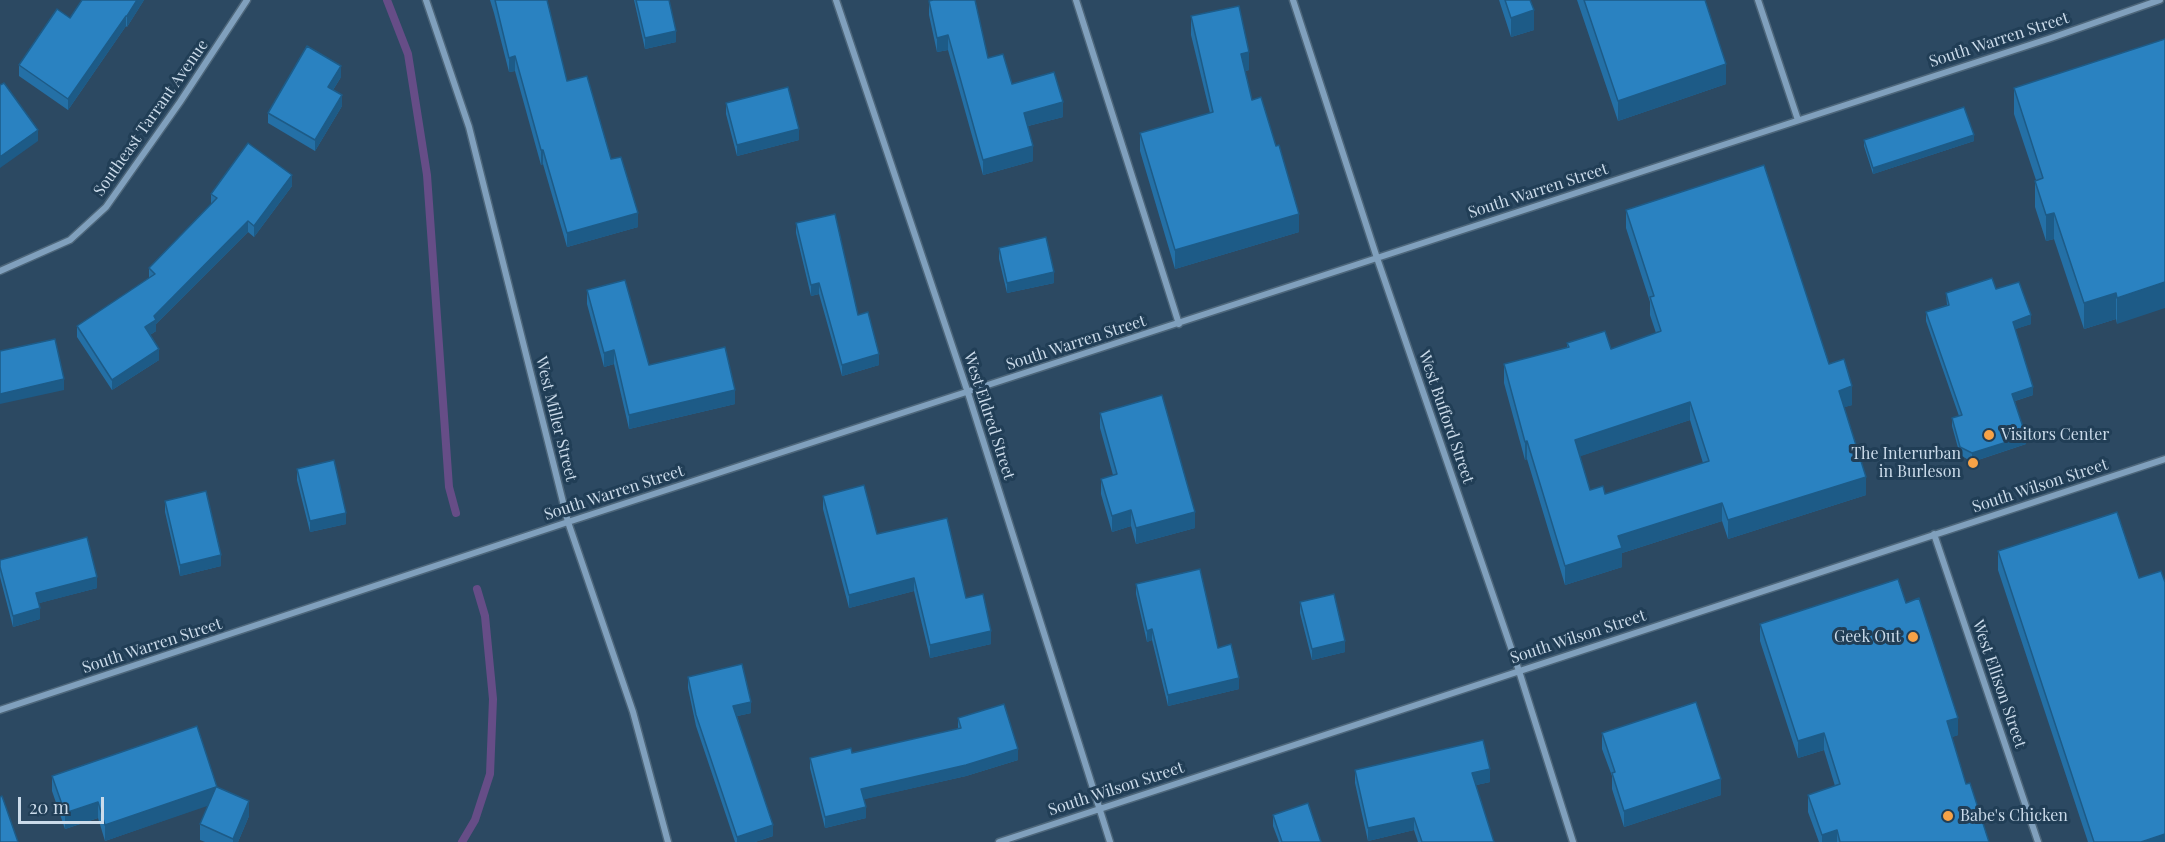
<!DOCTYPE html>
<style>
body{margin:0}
#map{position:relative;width:2165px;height:842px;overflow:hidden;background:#2c4962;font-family:"Playfair Display",serif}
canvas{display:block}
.scale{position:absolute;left:18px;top:797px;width:86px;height:27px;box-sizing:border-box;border:3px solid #cbdbea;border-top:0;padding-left:8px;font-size:18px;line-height:21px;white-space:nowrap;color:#cbdbea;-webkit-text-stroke:4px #213e56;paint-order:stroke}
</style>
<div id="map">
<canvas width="2165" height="842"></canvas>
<div class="scale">20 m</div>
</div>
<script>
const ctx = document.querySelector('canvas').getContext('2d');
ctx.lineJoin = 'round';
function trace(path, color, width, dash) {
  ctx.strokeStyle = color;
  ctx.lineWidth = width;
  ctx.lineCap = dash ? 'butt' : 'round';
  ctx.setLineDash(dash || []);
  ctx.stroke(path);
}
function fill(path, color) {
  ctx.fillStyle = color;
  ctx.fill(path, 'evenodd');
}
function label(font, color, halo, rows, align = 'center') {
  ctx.font = font + ' "Playfair Display",serif';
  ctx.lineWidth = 6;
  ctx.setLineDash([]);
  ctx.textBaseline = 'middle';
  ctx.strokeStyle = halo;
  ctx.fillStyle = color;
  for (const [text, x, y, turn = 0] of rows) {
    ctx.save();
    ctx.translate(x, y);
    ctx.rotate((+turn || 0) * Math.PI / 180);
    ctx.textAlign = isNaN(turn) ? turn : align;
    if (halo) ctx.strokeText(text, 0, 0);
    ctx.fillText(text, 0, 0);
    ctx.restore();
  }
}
const stream = new Path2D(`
 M387,0L408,54L427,175L449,487L456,513
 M462,842L475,820L490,774L493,699L485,616L477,589`);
const minor = new Path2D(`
 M426,0L469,127L568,522L633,712L668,842
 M836,0L968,393L1110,842
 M1076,0L1179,324
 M1293,0L1377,258L1519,671L1573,842
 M1758,0L1798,120
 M0,271L70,240L106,207L180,102L247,0
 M1934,534L2038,842
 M0,710L568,522L2051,38L2160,0
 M999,842L2165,459`);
const wall = new Path2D(`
 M144,0L127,27L126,26L68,110L19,76V65L70,18Z
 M490,0H547L567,81L611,159L638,227L567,247L543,164L541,165L515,71L509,72L494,13Z
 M634,0H669L676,42L645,49Z
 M1499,0H1530L1534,30L1511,37Z
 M1577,0H1705L1726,84L1618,121Z
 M929,1L988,58L1012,84L1063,117L1028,126L1033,161L983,175L948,50L937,52L929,15Z
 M1191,16L1249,70L1245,71L1252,100L1299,232L1175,269L1140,151V133L1210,113L1191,35Z
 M2165,39L2117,324L2116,319L2084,329L2054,239L2046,241L2035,207V181L2036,180L2014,114V88Z
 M341,77L333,90L342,106L315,151L268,123V113Z
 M726,103L799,140L737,156L726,114Z
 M1864,140L1974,141L1873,174L1864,146Z
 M292,186L254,237L248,232L156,324V331L150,335L159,360L112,390L77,337V326L149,278V268L211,204V194Z
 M1626,210L1829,364L1852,405L1844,407L1866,495L1728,539L1722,521L1622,553V567L1565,585L1527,459L1525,460L1504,383V364L1567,348V343L1611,349L1656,333L1650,315V302L1626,228ZM1690,420L1703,463L1605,494L1590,490L1580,456Z
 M796,223L858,315L879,365L842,376L819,294L811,296L796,233Z
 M999,248L1054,283L1007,293L999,259Z
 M1996,289L2031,324L2015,329L2033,395L2015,401L2026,444L1972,462L1960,455L1952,426V418L1959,416L1926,321V312L1947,305L1946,293Z
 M587,290L649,365L735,404L629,429L614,364L604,367L587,304Z
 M1100,413L1195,528L1136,544L1131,526L1112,532L1101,494V479L1113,475L1100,428Z
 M297,469L346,524L310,532L297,480Z
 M823,496L966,598L991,644L930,658L914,591L849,608L823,509Z
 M165,501L221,566L180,576L165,512Z
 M1998,551L2165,842H2088L1998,570Z
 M0,560L97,588L39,603L40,619L13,627L0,577Z
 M1136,584L1218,648L1239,689L1168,706L1152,640L1147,642L1136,594Z
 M1300,602L1345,652L1312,660L1300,613Z
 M1906,603L1958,735L1952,737L1966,784L1989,842H1819L1808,812V795L1835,786L1824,750L1798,758L1760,641V624Z
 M688,677L751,713L737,716L773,836L755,842H735L696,726L688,688Z
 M958,718L1018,760L966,776L864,799L866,818L825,828L810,768V758L852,753L958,729Z
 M1602,733L1721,795L1624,827L1612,789V776L1602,749Z
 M1355,770L1490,782L1476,785L1494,842H1418L1414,830L1368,841L1355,783Z
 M52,776L217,787L249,816L238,842H205L200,840V824L208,805L105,841L98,818L65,829L52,791Z
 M1273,815L1321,842H1279L1273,826Z`);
const shadedWall = new Path2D(`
 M137,0H144L127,27V16Z
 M1534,10V30L1511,37V18Z
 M126,16V26L68,110V99Z
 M676,31V42L645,49V38Z
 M948,35V50L937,52V38Z
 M1249,52V70L1241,72V54Z
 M515,56V71L509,72V58Z
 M1726,64V84L1618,121V101Z
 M341,66V77L328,98V87Z
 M342,95V106L315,151V140Z
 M1063,102V117L1024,127V113Z
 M799,129V140L737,156V145Z
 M38,130V141L0,168V157Z
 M1974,135V141L1873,174V168Z
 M1033,146V161L983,175V160Z
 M541,150H543V164L541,165Z
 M292,175V186L254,237V226Z
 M638,213V227L567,247V233Z
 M2054,213V239L2046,241V215Z
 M1299,214V232L1175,269V250Z
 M248,221V232L156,324V331L145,338V327L154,316Z
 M1054,272V283L1007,293V283Z
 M2165,282V308L2117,324V298Z
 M819,283V294L811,296V285Z
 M2116,293V319L2084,329V303Z
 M2031,315V324L2013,330V322Z
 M159,349V360L112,390V380Z
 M614,350V364L604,367V353Z
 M879,354V365L842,376V365Z
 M64,379V390L0,404V394Z
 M1852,386V405L1839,409V391Z
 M2033,387V395L2012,402V394Z
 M735,390V404L629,429V415Z
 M1690,402V420L1575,458V440Z
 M2026,436V444L1972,462V453Z
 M1527,441V459L1525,460V442Z
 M1866,477V495L1728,539V520Z
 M1722,503V521L1622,553V567L1565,585V566L1618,536Z
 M1131,510V526L1112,532V516Z
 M1195,512V528L1136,544V528Z
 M346,513V524L310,532V521Z
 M221,555V566L180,576V565Z
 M97,577V588L36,604V593Z
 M914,578V591L849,608V595Z
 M40,608V619L13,627V616Z
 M1152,629V640L1147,642V631Z
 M991,631V644L930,658V645Z
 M1345,641V652L1312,660V649Z
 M1239,678V689L1168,706V695Z
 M751,702V713L733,717V706Z
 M1958,718V735L1947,739V721Z
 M1824,733V750L1798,758V741Z
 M1018,749V760L966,776L861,800V789Z
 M1490,769V782L1472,786V773Z
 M1721,779V795L1624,827V811Z
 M216,787V803L105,841V825Z
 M249,801V816L238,842H233V839Z
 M98,802V818L65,829V813Z
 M866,807V818L825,828V817Z
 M1414,818V830L1368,841V828Z
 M773,825V836L755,842H737V837Z
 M1837,830V842H1822V835Z
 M2165,834V842H2141Z`);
const building = new Path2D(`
 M82,0H137L127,16H126L68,99L19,65L57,9L70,18Z
 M495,0H547L567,81L587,76L611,159L621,157L638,213L567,233L543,150H541L515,56L509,58Z
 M636,0H669L676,31L645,38Z
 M933,0H975L988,58L1003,54L1012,84L1054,72L1063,102L1024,113L1033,146L983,160L948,35L937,38L929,1Z
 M1505,0H1530L1534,10L1511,18Z
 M1584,0H1705L1726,64L1618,101Z
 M1239,6L1249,52L1241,54L1252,100L1261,97L1276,146L1279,145L1299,214L1175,250L1140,133L1213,112L1191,16Z
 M2165,39V282L2117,298L2116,293L2084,303L2054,213L2046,215L2035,181L2043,178L2014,88Z
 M307,46L341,66L328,87L342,95L315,140L268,113Z
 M4,83L38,130L0,157V85Z
 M788,87L799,129L737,145L726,103Z
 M1964,107L1974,135L1873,168L1864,140Z
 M248,143L292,175L254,226L248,221L154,316L156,320L145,327L159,349L112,380L77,326L155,274L149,268L217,198L211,194Z
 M1764,165L1829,364L1844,359L1852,386L1839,391L1866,477L1728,520L1722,503L1618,536L1622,548L1565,566L1527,441L1525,442L1504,364L1569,347L1567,343L1605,331L1611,349L1661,331L1650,297L1654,296L1626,210ZM1690,402L1709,461L1605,494L1603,486L1590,490L1575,440Z
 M835,214L858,315L868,312L879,354L842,365L819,283L811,285L796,223Z
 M1046,237L1054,272L1007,283L999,248Z
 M1992,278L1996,289L2019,282L2031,315L2013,322L2033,387L2012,394L2026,436L1972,453L1960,447L1952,418L1962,415L1926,312L1949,305L1946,293Z
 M625,280L649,365L725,347L735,390L629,415L614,350L604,353L587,290Z
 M55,339L64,379L0,394V351Z
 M1162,395L1195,512L1136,528L1131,510L1112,516L1101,479L1117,474L1100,413Z
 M334,460L346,513L310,521L297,469Z
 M864,485L877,534L947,518L966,598L983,594L991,631L930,645L914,578L849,595L823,496Z
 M206,491L221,555L180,565L165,501Z
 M2117,512L2139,578L2161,571L2165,582V834L2141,842H2094L1998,551Z
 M87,537L97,577L36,593L40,608L13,616L0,567V560Z
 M1200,569L1218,648L1231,644L1239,678L1168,695L1152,629L1147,631L1136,584Z
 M1898,579L1906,603L1919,598L1958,718L1947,721L1966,784L1970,783L1989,842H1840L1837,830L1822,835L1808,795L1840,784L1824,733L1798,741L1760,624Z
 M1334,594L1345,641L1312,649L1300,602Z
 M742,664L751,702L733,706L773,825L737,837L696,715L688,677Z
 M1696,702L1721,779L1624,811L1612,773L1615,772L1602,733Z
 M1004,704L1018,749L966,765L861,789L866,807L825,817L810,758L851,748L852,753L961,728L958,718Z
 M197,726L217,787L249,801L233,839L200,824L216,787L105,825L98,802L65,813L52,776Z
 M1483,740L1490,769L1472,773L1494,842H1422L1414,818L1368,828L1355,770Z
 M2,796L18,842H0V797Z
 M1308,803L1321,842H1282L1273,815Z`);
const markers = [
 [1989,435,6,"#f6a247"],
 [1973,463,6,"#f6a247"],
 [1913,637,6,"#f6a247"],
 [1948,816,6,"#f6a247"]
];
const streetNames = [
 ["South Warren Street",1999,40,-18],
 ["Southeast Tarrant Avenue",151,118,-55],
 ["South Warren Street",1538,191,-18],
 ["South Warren Street",1076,343,-18],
 ["West Eldred Street",989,416,72],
 ["West Bufford Street",1446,417,71],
 ["West Miller Street",556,419,76],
 ["South Wilson Street",2040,486,-18],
 ["South Warren Street",614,493,-18],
 ["South Wilson Street",1578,637,-18],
 ["South Warren Street",152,646,-18],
 ["West Ellison Street",1999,684,71],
 ["South Wilson Street",1116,789,-18]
];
const poiNames = [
 ["Visitors Center",2001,435],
 ["The Interurban",1961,454,"right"],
 ["in Burleson",1961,472,"right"],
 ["Geek Out",1901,637,"right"],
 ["Babe's Chicken",1960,816]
];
trace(stream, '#664d87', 8);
trace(minor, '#4d667a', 9);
trace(minor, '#80a0bd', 6);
fill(wall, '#2470a6');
fill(shadedWall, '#1d5b87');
fill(building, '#2a82c1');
trace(building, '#1d5b87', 1.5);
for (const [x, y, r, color] of markers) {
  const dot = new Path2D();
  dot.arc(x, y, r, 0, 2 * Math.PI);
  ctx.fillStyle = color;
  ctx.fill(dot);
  trace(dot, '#213e56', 2);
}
label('16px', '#cbdbea', '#213e56', streetNames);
label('16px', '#cbdbea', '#213e56', poiNames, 'left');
</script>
